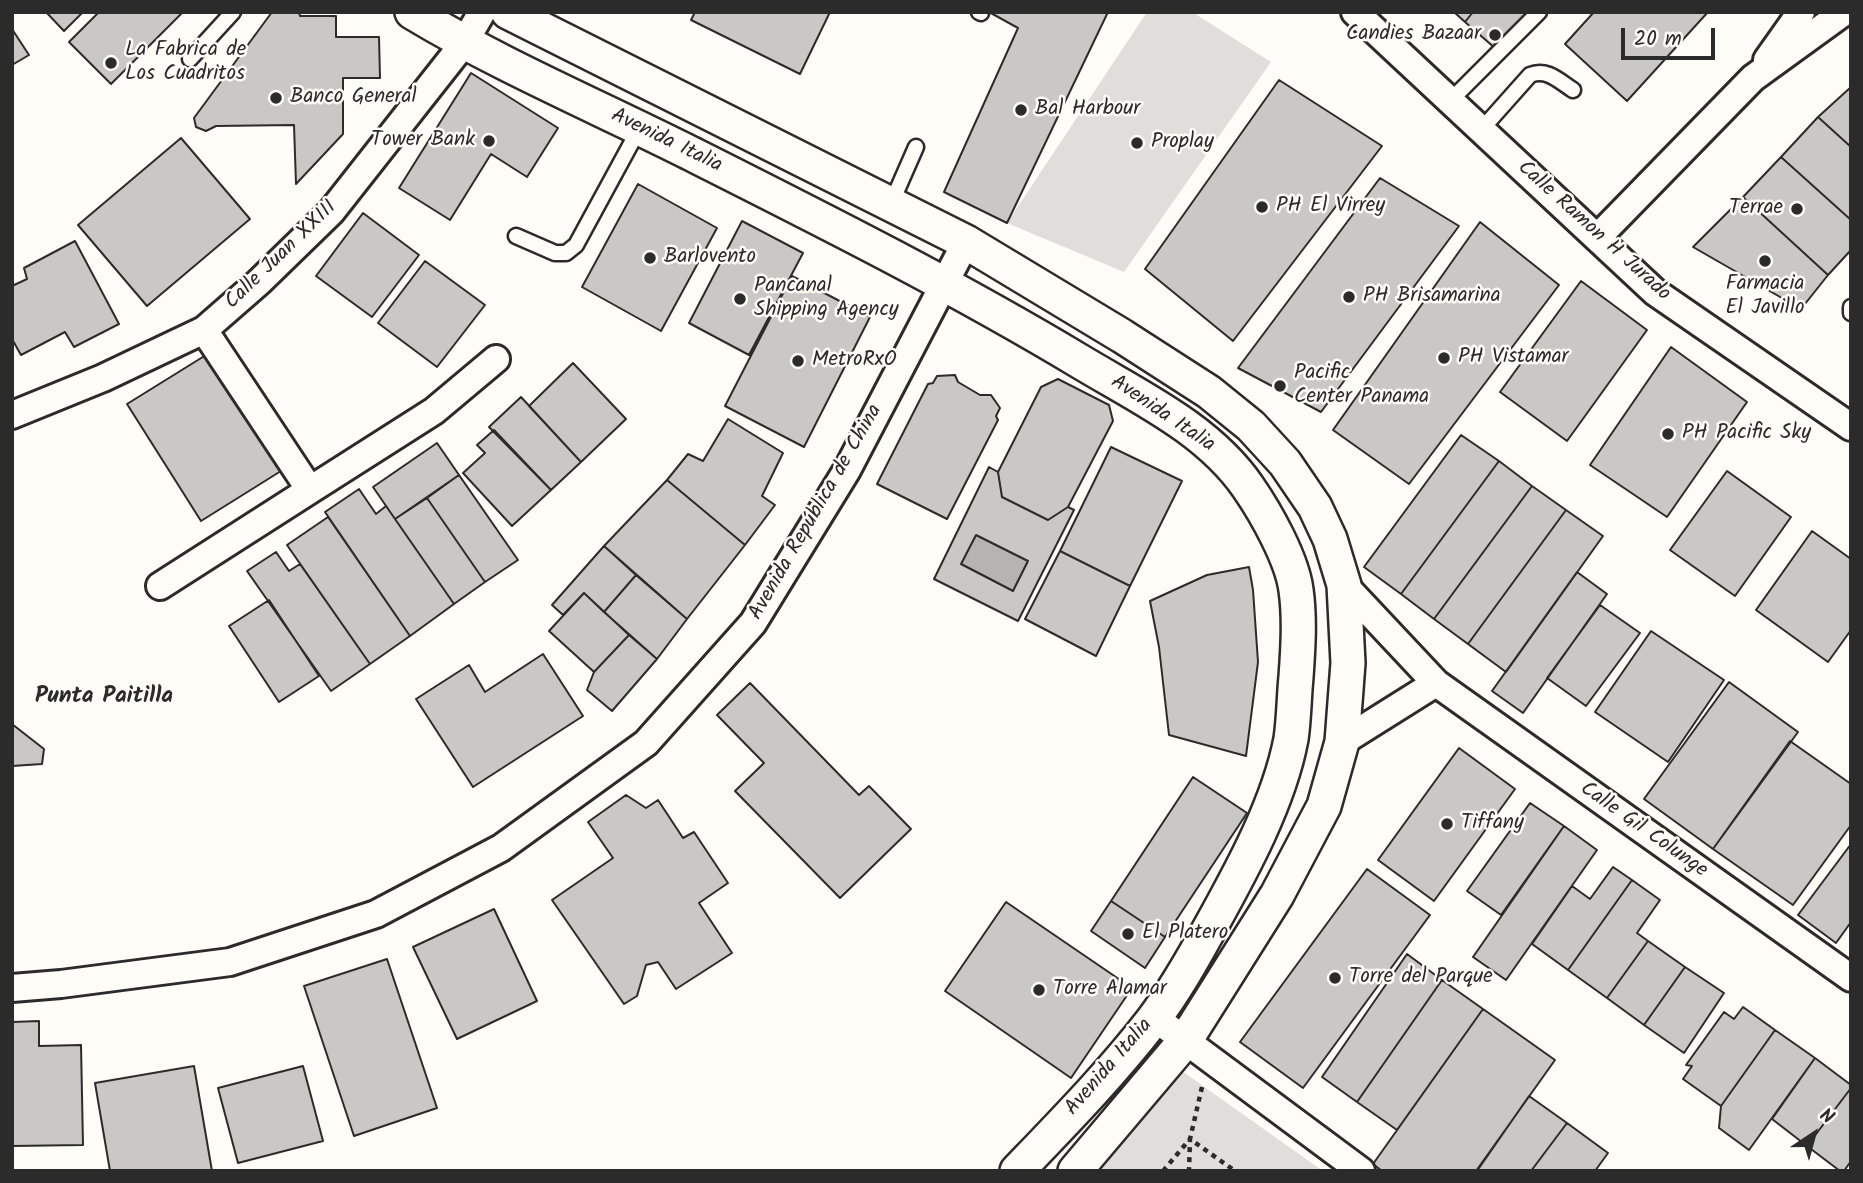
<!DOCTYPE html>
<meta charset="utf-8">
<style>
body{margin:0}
#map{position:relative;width:1863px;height:1183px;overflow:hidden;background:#fdfcf7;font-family:Kalam,sans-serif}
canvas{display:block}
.frame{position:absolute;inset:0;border:14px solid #2b2b2b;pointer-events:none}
.north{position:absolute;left:1779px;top:1099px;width:70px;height:70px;-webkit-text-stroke:5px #fdfcf7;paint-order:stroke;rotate:36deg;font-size:19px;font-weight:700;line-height:28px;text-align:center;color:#2b2b2b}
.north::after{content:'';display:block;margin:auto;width:24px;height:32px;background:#2b2b2b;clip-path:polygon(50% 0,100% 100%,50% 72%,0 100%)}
.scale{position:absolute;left:1621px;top:28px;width:94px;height:32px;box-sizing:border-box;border:4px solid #2b2b2b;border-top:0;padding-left:9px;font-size:21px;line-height:24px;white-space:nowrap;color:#2b2b2b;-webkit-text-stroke:5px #fdfcf7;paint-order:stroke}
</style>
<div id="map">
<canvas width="1863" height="1183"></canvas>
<div class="frame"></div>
<div class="north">N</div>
<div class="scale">20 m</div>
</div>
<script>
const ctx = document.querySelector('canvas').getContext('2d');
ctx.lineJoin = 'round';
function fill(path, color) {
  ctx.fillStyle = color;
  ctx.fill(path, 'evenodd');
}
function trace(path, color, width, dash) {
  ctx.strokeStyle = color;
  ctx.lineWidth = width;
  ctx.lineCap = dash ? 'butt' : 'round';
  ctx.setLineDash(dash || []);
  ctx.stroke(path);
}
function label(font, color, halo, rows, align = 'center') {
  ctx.font = font + ' Kalam,sans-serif';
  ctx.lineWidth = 5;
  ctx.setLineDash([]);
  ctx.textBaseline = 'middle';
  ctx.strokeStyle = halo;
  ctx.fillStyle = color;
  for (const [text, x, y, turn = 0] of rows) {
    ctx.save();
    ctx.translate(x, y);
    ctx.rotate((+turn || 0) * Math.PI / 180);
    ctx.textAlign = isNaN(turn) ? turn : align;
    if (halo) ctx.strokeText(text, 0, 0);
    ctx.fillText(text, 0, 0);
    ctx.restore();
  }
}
const green = new Path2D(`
 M1147,12H1192L1271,62L1124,272L1007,223Z
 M1179,1069L1323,1171H1087Z`);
const water = new Path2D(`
 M976,535L1028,561L1013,591L961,564Z`);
const building = new Path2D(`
 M46,12H83L64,31Z
 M99,12H183L111,84L69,42Z
 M272,12H299L300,16H336V37H379L380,78H343V134L296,184L294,125L216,126L206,131L196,127L194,118Z
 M695,12H830L800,74L691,20Z
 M989,12H1108L1007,223L944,192L1018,28Z
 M1454,12H1473L1465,22Z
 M1473,12H1531L1496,49L1465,22Z
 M1594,12H1708L1627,101L1565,44Z
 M12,29L29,55L12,65Z
 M471,73L558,128L527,177L491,154L450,220L399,188Z
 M1279,80L1382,146L1233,341L1145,269Z
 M1851,87V147L1818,117Z
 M1818,117L1851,147V220L1781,157Z
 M181,138L250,219L147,306L78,225Z
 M1781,157L1851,220V250L1828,275L1743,197Z
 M1380,178L1459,226L1321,412L1238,368Z
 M638,184L717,228L661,331L582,287Z
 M1743,197L1828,275L1801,309L1693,247Z
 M363,213L419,255L372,317L316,276Z
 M742,221L803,253L749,355L689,323Z
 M1480,222L1559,285L1409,484L1333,430Z
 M75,241L119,324L74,347L65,332L21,355L12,339V286L27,279L24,268Z
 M425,261L485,305L437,367L378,323Z
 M792,276L870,317L804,447L725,406Z
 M1581,281L1647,330L1567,441L1500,392Z
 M1671,347L1747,402L1667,517L1590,465Z
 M206,355L281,471L201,521L127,404Z
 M573,363L626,419L581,462L529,406Z
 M955,375L958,382L980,395H991L1000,408L996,416L998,420L947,519L877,484L928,384L933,383L937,376Z
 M1058,379L1109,405L1113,421L1068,507L1048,520L1002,497L998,472L1041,387Z
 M521,397L581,462L551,490L489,427Z
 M728,419L783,453L762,496L775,505L745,545L667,480L688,454L703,461Z
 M494,430L551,490L512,526L463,473L485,453L477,445Z
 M1461,435L1499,461L1401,594L1364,567Z
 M437,443L459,475L395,519L373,487Z
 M1111,447L1182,481L1130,586L1060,551Z
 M1499,461L1532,486L1434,619L1401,594Z
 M989,467L998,472L1002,497L1048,520L1068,507L1074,510L1018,621L934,579ZM976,535L1028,561L1013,591L961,564Z
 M1727,471L1791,517L1735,596L1670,550Z
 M459,475L518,560L485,582L427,498Z
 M667,480L745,545L687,619L604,546Z
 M1532,486L1566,510L1468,644L1434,619Z
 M359,489L376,514L386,506L454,604L410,636L325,512Z
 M427,498L485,582L454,604L395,519Z
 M1566,510L1603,536L1506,672L1468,644Z
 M328,517L410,636L370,664L287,545Z
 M1812,531L1851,559V630L1828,662L1756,610Z
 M604,546L636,575L604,612L584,593L563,615L552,605Z
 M1060,551L1130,586L1096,656L1025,619Z
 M276,552L289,571L300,564L370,664L331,691L247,571Z
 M1249,567L1253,590L1258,662L1246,756L1169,735L1159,647L1150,601L1207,575Z
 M1577,572L1607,594L1523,713L1492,691Z
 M636,575L687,619L657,659L604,612Z
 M584,593L629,635L594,672L549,631Z
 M269,600L319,676L279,702L229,626Z
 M1600,605L1640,633L1586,706L1547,678Z
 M1651,631L1724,680L1668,762L1595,712Z
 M629,635L657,659L612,711L587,690L594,672Z
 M543,654L583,716L473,787L416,699L469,665L485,692Z
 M1729,682L1798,732L1713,849L1644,799Z
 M750,683L859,795L869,786L911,829L840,898L735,791L764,763L717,715Z
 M12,724L44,749L42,764L12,766Z
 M1790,741L1851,784V825L1793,905L1713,849Z
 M1459,748L1515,789L1434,901L1378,860Z
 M1193,777L1247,813L1165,937L1111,901Z
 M626,795L646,808L658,800L683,838L694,832L728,883L699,903L732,953L676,989L658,962L646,965L637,996L624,1004L552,900L613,858L588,822Z
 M1530,803L1564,826L1501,915L1467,891Z
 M1564,826L1597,850L1506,980L1473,957Z
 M1851,844V922L1836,943L1798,915Z
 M1613,867L1632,880L1568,970L1532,944L1572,886L1590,899Z
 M1367,869L1430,915L1303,1088L1240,1042Z
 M1632,880L1660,900L1637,933L1648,941L1607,998L1568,970Z
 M1111,901L1165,937L1145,968L1091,931Z
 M1006,902L1132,988L1071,1078L945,991Z
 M494,909L537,1001L457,1039L413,947Z
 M1648,941L1685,967L1644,1025L1607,998Z
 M1407,954L1442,980L1357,1102L1322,1077Z
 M387,959L437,1108L354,1136L304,986Z
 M1685,967L1724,993L1684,1053L1644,1025Z
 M1442,980L1483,1009L1397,1130L1357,1102Z
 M1743,1007L1775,1030L1721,1106L1683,1079L1692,1066L1686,1065L1724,1012L1734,1019Z
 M1483,1009L1555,1060L1476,1171H1382L1373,1164Z
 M39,1021V1046L81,1045L83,1145L12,1146V1022Z
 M1775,1030L1815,1058L1749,1150L1719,1128L1721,1106Z
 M1815,1058L1851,1085V1088L1807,1146L1772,1119Z
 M194,1066L212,1171H110L95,1083Z
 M303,1066L323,1141L238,1163L218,1088Z
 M1851,1088V1161L1844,1171H1840L1807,1146Z
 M1529,1096L1567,1123L1531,1171H1477Z
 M1567,1123L1608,1153L1595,1171H1531Z`);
const path = new Path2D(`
 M1202,1087L1190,1139L1235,1171
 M1163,1171L1190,1139L1189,1171`);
const service = new Path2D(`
 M979,12L981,13
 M190,59L233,12
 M1450,101L1539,12
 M1481,130L1530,75C1547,68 1559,81 1573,90
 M891,204L916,147
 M516,236L555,253H566L576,245L639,129
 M1851,307V313`);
const minor = new Path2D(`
 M1355,12L1655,292L1851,427
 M1767,60L1801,12
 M1597,238L1753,78L1844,12
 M204,330L310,490L434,411L496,359
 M12,415L103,378L204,330L259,282L331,212L464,43L482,12
 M1344,585L1436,683L1851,978
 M160,586L310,490
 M1342,742L1436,683
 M12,988L61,984L230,962L376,914L501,848L646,743L753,623L847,470L966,242
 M1155,1018L1361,1171`);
const tertiary = new Path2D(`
 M412,12C500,65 594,105 686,151C819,218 953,285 1081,362C1139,397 1208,429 1248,487C1266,513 1292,559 1296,590C1300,618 1298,649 1296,677C1294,697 1294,719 1291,739C1279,802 1243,868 1212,924C1194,957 1175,991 1152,1021C1111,1074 1064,1122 1017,1171
 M508,12L966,242L1122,336L1209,392L1251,426L1285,463L1315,507L1330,539L1344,585L1348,663L1342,742L1324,806L1277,895L1185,1041L1075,1171`);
const markers = [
 [1495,35,7,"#2b2b2b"],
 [111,63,7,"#2b2b2b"],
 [276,98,7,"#2b2b2b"],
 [1021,110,7,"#2b2b2b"],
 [489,141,7,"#2b2b2b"],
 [1137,143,7,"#2b2b2b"],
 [1262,207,7,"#2b2b2b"],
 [1797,209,7,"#2b2b2b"],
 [650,258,7,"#2b2b2b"],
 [1765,261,7,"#2b2b2b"],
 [1349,297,7,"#2b2b2b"],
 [740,299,7,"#2b2b2b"],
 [1444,358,7,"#2b2b2b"],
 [798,361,7,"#2b2b2b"],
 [1280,386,7,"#2b2b2b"],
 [1668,434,7,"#2b2b2b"],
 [1447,824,7,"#2b2b2b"],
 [1128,934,7,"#2b2b2b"],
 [1335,978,7,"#2b2b2b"],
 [1039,990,7,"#2b2b2b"]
];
const poiNames = [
 ["Candies Bazaar",1481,35,"right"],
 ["La Fabrica de",125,51],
 ["Los Cuadritos",125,75],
 ["Banco General",290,98],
 ["Bal Harbour",1035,110],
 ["Tower Bank",475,141,"right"],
 ["Proplay",1151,143],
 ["PH El Virrey",1276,207],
 ["Terrae",1783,209,"right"],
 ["Barlovento",664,258],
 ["Farmacia",1765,285,"center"],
 ["El Javillo",1765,309,"center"],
 ["Pancanal",754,287],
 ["Shipping Agency",754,311],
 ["PH Brisamarina",1363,297],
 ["PH Vistamar",1458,358],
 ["MetroRxO",812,361],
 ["Pacific",1294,374],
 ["Center Panama",1294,398],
 ["PH Pacific Sky",1682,434],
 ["Tiffany",1461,824],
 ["El Platero",1142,934],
 ["Torre del Parque",1349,978],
 ["Torre Alamar",1053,990]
];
const streetNames = [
 ["Avenida Italia",666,142,26],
 ["Calle Ramon H Jurado",1593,232,42],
 ["Calle Juan XXIII",282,256,-44],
 ["Avenida Italia",1162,415,34],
 ["Avenida República de China",817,513,-60],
 ["Calle Gil Colunge",1643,831,35],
 ["Avenida Italia",1110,1068,-49]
];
const neighbourhoodNames = [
 ["Punta Paitilla",104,698]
];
fill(green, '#dfdeda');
fill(water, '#b5b4b1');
trace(water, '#7e7d7b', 2);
fill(building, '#c9c8c4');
trace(building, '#2b2b2b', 2);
trace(service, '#2b2b2b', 19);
trace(minor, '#2b2b2b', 32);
trace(tertiary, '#2b2b2b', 38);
trace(path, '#2b2b2b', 4.5, [5, 5]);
trace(service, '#fdfcf7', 14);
trace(minor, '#fdfcf7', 26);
trace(tertiary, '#fdfcf7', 33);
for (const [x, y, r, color] of markers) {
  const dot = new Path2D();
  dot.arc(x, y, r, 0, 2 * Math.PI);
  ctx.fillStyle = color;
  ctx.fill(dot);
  trace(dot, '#fdfcf7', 2.5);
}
label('21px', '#2b2b2b', '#fdfcf7', poiNames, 'left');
label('21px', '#2b2b2b', '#fdfcf7', streetNames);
label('bold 23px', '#2b2b2b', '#fdfcf7', neighbourhoodNames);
</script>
